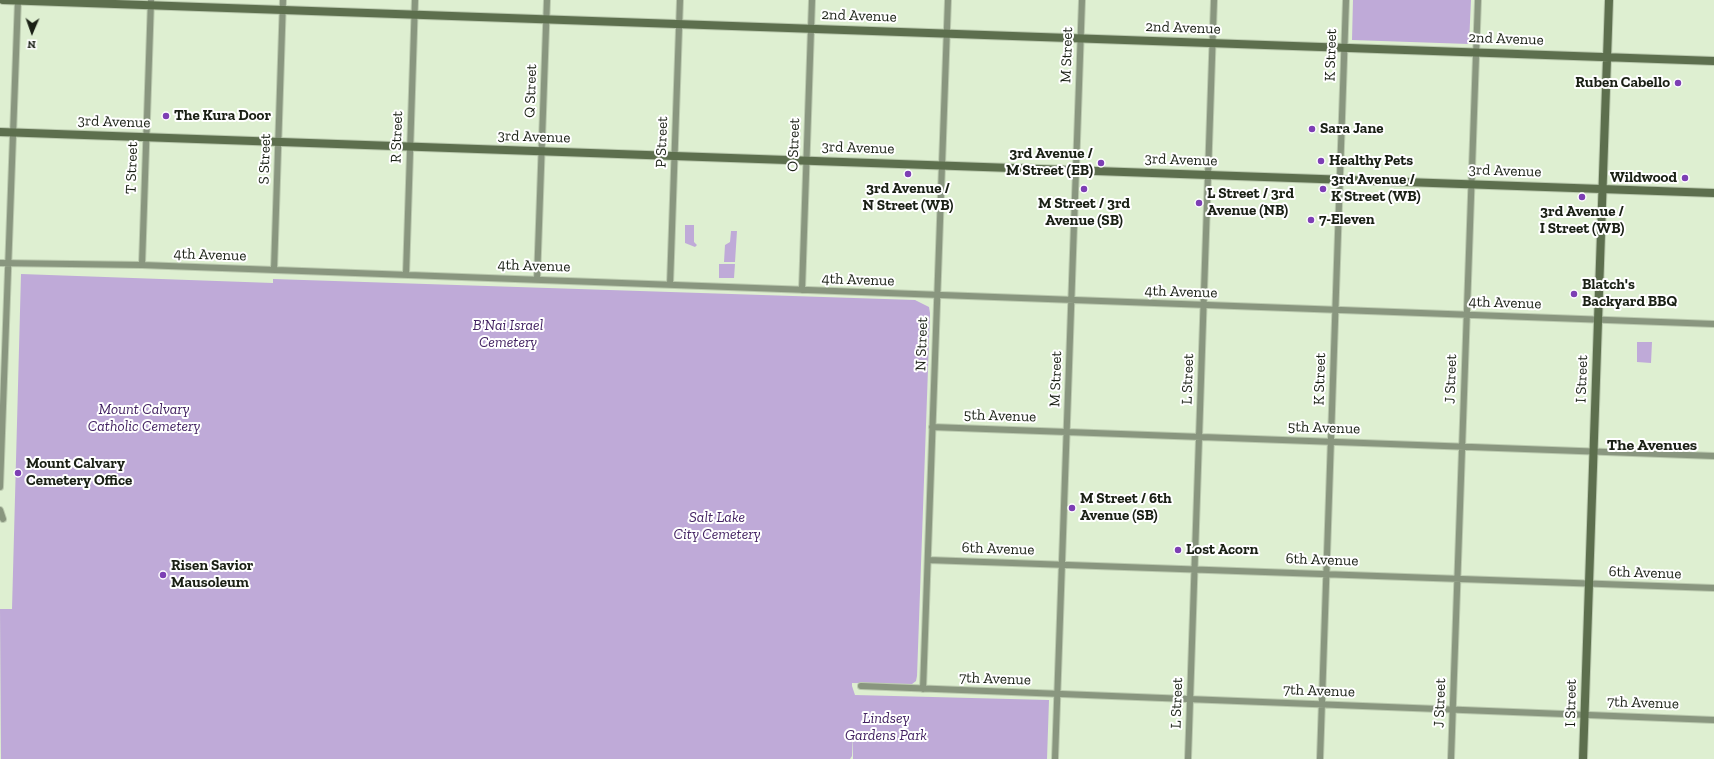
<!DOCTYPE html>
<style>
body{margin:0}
#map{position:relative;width:1714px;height:759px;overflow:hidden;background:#deefd1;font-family:"Zilla Slab",serif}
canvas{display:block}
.north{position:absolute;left:12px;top:12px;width:40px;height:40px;-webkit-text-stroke:3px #fff;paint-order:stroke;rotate:182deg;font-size:11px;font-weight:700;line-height:16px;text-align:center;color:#1a2015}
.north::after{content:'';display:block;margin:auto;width:14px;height:18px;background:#1a2015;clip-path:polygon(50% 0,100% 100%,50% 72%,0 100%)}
</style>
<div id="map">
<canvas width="1714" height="759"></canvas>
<div class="north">N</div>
</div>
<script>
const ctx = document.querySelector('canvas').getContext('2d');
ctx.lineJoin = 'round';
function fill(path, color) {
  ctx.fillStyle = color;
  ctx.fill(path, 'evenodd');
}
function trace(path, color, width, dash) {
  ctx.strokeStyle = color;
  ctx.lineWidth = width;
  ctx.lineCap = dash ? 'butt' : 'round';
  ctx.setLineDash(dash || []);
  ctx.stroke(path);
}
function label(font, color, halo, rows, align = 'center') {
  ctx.font = font + ' "Zilla Slab",serif';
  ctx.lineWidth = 4;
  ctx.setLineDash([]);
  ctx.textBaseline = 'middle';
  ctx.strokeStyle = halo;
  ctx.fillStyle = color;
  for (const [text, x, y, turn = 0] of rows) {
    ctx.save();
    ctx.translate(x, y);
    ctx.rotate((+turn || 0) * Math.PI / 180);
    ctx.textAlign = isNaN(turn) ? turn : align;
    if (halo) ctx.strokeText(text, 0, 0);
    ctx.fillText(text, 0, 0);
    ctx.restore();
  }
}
const green = new Path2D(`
 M1353,0H1471L1469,44L1352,40Z
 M685,225H694V242L697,245L695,247L685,243Z
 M731,231H737L735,262H724L725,245L730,242Z
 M719,264H735L734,278H719Z
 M21,274L273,283V279L915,300L929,307L930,313L917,676L916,681L912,684L852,683V686L855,695L1049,700L1047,759H853V734L852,756L850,759H1L0,609H12Z
 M1637,342H1652L1651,363L1637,362Z`);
const street = new Path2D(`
 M0,263L142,265L1714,324
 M142,265L151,0
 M274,270L283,0
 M406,275L415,0
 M537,280L547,0
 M670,285L680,0
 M802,290L812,0
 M932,427L1714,456
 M0,487L18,0
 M0,510L3,519
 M928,560L1714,588
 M861,686L1714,720
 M923,689L948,0
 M1055,759L1082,0
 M1188,759L1214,0
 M1320,759L1346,0
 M1451,759L1478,0`);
const secondary = new Path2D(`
 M3,0L1714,61
 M0,132L1714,193
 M1583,759L1609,0`);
const markers = [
 [1678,83,4,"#7d3fb4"],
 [166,116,4,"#7d3fb4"],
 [1312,129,4,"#7d3fb4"],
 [1321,161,4,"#7d3fb4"],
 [1101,163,4,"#7d3fb4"],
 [908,174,4,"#7d3fb4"],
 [1685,178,4,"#7d3fb4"],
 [1084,189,4,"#7d3fb4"],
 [1323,189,4,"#7d3fb4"],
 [1582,197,4,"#7d3fb4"],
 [1199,203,4,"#7d3fb4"],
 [1311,220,4,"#7d3fb4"],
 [1574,294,4,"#7d3fb4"],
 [18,473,4,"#7d3fb4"],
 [1072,508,4,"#7d3fb4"],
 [1178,550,4,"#7d3fb4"],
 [163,575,4,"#7d3fb4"]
];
const streetNames = [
 ["2nd Avenue",859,16,2],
 ["2nd Avenue",1183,28,2],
 ["2nd Avenue",1506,39,2],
 ["M Street",1067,55,-88],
 ["K Street",1331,55,-88],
 ["Q Street",531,91,-88],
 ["3rd Avenue",114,122,2],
 ["R Street",397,137,-88],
 ["3rd Avenue",534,137,2],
 ["P Street",662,142,-88],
 ["O Street",794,145,-88],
 ["3rd Avenue",858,148,2],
 ["S Street",265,159,-88],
 ["3rd Avenue",1181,160,2],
 ["T Street",132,168,-88],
 ["3rd Avenue",1505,171,2],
 ["4th Avenue",210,255,2],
 ["4th Avenue",534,266,2],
 ["4th Avenue",858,280,2],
 ["4th Avenue",1181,292,2],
 ["4th Avenue",1505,303,2],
 ["N Street",922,344,-88],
 ["M Street",1056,379,-88],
 ["L Street",1188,379,-88],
 ["K Street",1320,379,-88],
 ["J Street",1451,379,-88],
 ["I Street",1582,379,-88],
 ["5th Avenue",1000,416,2],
 ["5th Avenue",1324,428,2],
 ["6th Avenue",998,549,2],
 ["6th Avenue",1322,560,2],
 ["6th Avenue",1645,573,2],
 ["7th Avenue",995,679,2],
 ["7th Avenue",1319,691,2],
 ["L Street",1177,703,-88],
 ["J Street",1440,703,-88],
 ["I Street",1571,703,-89],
 ["7th Avenue",1643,703,2]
];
const poiNames = [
 ["Ruben Cabello",1670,83,"right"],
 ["The Kura Door",174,116],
 ["Sara Jane",1320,129],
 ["3rd Avenue /",1093,154,"right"],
 ["M Street (EB)",1093,171,"right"],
 ["Healthy Pets",1329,161],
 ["Wildwood",1677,178,"right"],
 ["3rd Avenue /",1331,180],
 ["K Street (WB)",1331,197],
 ["3rd Avenue /",908,189,"center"],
 ["N Street (WB)",908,206,"center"],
 ["L Street / 3rd",1207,194],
 ["Avenue (NB)",1207,211],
 ["M Street / 3rd",1084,204,"center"],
 ["Avenue (SB)",1084,221,"center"],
 ["3rd Avenue /",1582,212,"center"],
 ["I Street (WB)",1582,229,"center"],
 ["7-Eleven",1319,220],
 ["Blatch's",1582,285],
 ["Backyard BBQ",1582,302],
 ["Mount Calvary",26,464],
 ["Cemetery Office",26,481],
 ["M Street / 6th",1080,499],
 ["Avenue (SB)",1080,516],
 ["Lost Acorn",1186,550],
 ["Risen Savior",171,566],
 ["Mausoleum",171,583]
];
const parkNames = [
 ["B'Nai Israel",508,326],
 ["Cemetery",508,343],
 ["Mount Calvary",144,410],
 ["Catholic Cemetery",144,427],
 ["Salt Lake",717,518],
 ["City Cemetery",717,535],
 ["Lindsey",886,719],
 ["Gardens Park",886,736]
];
const neighbourhoodNames = [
 ["The Avenues",1652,445]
];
fill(green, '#bfaad8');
trace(street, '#bbcaaf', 8);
trace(secondary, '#bbcaaf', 10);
trace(street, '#89967f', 6);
trace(secondary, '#5d6f4e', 8);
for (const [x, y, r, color] of markers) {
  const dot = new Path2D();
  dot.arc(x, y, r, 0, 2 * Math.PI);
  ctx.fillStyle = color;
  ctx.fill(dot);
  trace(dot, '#fff', 1.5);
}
label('15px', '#1a2015', '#fff', streetNames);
label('bold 15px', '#1a2015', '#fff', poiNames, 'left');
label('italic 15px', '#432262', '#fff', parkNames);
label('bold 16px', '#1a2015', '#fff', neighbourhoodNames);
</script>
